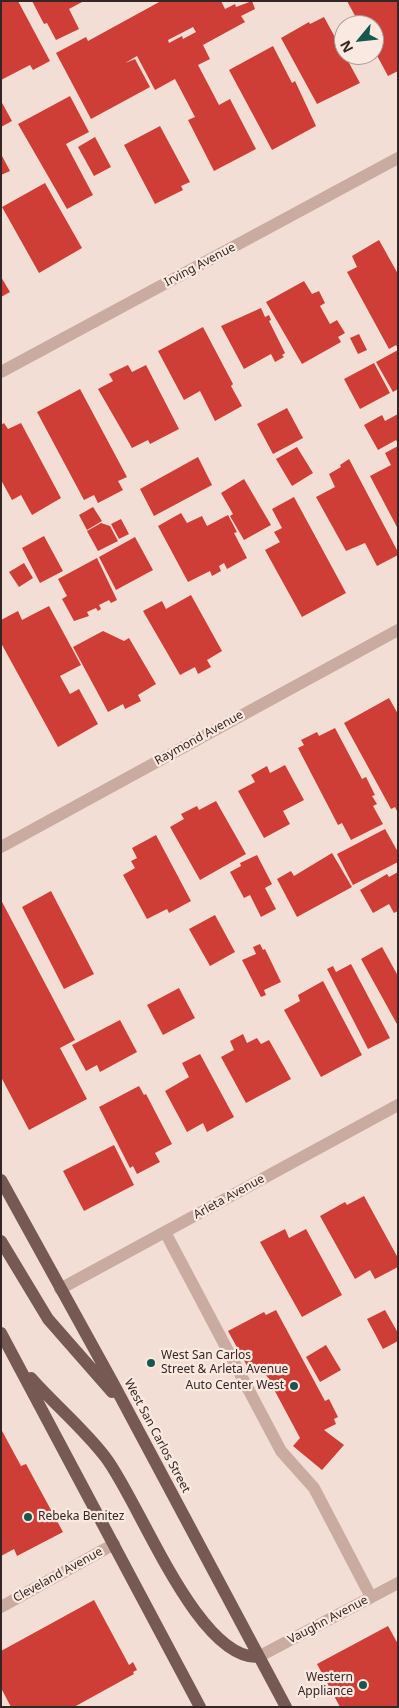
<!DOCTYPE html>
<style>
body{margin:0}
#map{position:relative;width:399px;height:1708px;overflow:hidden;background:#f2ded4;font-family:"Noto Sans",sans-serif}
canvas{display:block}
.frame{position:absolute;inset:0;border:2px solid #332624;pointer-events:none}
.north{position:absolute;left:334px;top:15px;width:50px;height:50px;box-sizing:border-box;background:#fae9e0;border:1px solid #aa9b95;border-radius:50%;rotate:242deg;font-size:14px;font-weight:700;line-height:20px;text-align:center;color:#332624}
.north::after{content:'';display:block;margin:auto;width:18px;height:22px;background:#17574f;clip-path:polygon(50% 0,100% 100%,50% 72%,0 100%)}
</style>
<div id="map">
<canvas width="399" height="1708"></canvas>
<div class="frame"></div>
<div class="north">N</div>
</div>
<script>
const ctx = document.querySelector('canvas').getContext('2d');
ctx.lineJoin = 'round';
function fill(path, color) {
  ctx.fillStyle = color;
  ctx.fill(path, 'evenodd');
}
function trace(path, color, width, dash) {
  ctx.strokeStyle = color;
  ctx.lineWidth = width;
  ctx.lineCap = dash ? 'butt' : 'round';
  ctx.setLineDash(dash || []);
  ctx.stroke(path);
}
function label(font, color, halo, rows, align = 'center') {
  ctx.font = font + ' "Noto Sans",sans-serif';
  ctx.lineWidth = 4.5;
  ctx.setLineDash([]);
  ctx.textBaseline = 'middle';
  ctx.strokeStyle = halo;
  ctx.fillStyle = color;
  for (const [text, x, y, turn = 0] of rows) {
    ctx.save();
    ctx.translate(x, y);
    ctx.rotate((+turn || 0) * Math.PI / 180);
    ctx.textAlign = isNaN(turn) ? turn : align;
    if (halo) ctx.strokeText(text, 0, 0);
    ctx.fillText(text, 0, 0);
    ctx.restore();
  }
}
const building = new Path2D(`
 M1,1H18L50,61L33,70L30,65L1,80Z
 M32,1H84L69,9L79,29L56,40L47,23L44,24Z
 M161,1H221L225,9L235,4L236,7L252,1L255,9L241,16L245,22L203,45L210,59L198,65L219,105L230,99L256,149L214,171L188,120L195,117L175,79L155,90L137,56L125,63L135,59L150,87L91,119L56,53L86,37L88,41ZM193,27L196,32L183,39L182,36L169,43L168,40Z
 M347,1H398V71L388,76L374,50V25H360Z
 M324,17L360,83L317,104L281,38L309,22L310,24Z
 M273,46L292,83L295,81L316,126L272,150L229,70Z
 M70,96L89,132L66,144L93,195L67,209L18,124Z
 M1,101L12,121L1,127Z
 M160,126L190,182L181,186L183,190L155,204L124,145Z
 M95,137L111,167L94,176L78,147Z
 M1,154L10,171L1,175Z
 M45,183L82,248L39,273L2,207Z
 M379,240L398,274V349L396,345L389,349L347,272L357,267L352,256Z
 M1,277L10,292L1,297Z
 M304,281L312,294L319,291L325,303L320,306L330,324L337,320L345,333L338,337L341,342L302,364L266,302Z
 M261,308L265,317L269,315L271,320L269,321L285,353L282,355L284,357L275,362L271,354L244,369L221,326Z
 M203,327L233,384L231,386L242,406L215,421L200,391L184,400L158,351Z
 M359,334L367,350L358,354L350,338Z
 M398,350V389L393,392L376,362Z
 M374,363L390,393L360,409L344,379Z
 M128,365L132,372L146,365L179,429L150,444L148,440L132,448L98,389L113,381L109,374Z
 M80,389L127,477L118,481L123,490L98,503L94,495L84,500L37,412Z
 M287,408L303,438L273,454L257,424Z
 M398,414V444L396,440L378,450L364,425L382,415L385,421Z
 M4,423L8,429L21,423L61,498L32,515L21,495L12,500L1,480V425Z
 M398,446V529L370,476L391,465L385,453Z
 M297,447L313,473L292,486L276,459Z
 M198,457L212,485L154,516L140,489Z
 M349,459L398,552V555L377,566L365,543L346,551L316,497L335,487L329,474L341,467L340,465Z
 M244,479L271,525L244,540L230,516L233,514L221,493Z
 M294,497L346,593L302,617L265,550L280,542L274,532L282,528L272,509Z
 M93,507L102,521L87,530L79,515Z
 M181,513L187,523L202,516L207,526L228,515L237,532L234,533L247,558L227,569L224,563L219,566L221,571L212,576L210,571L188,582L158,526Z
 M121,519L129,534L119,539L111,524Z
 M101,523L110,526L118,541L98,551L87,531Z
 M44,536L63,571L40,583L22,548Z
 M135,537L153,570L116,590L99,557Z
 M97,558L117,600L111,603L109,600L99,605L101,609L98,611L96,608L87,612L89,616L74,621L62,599L67,596L58,579Z
 M24,563L33,578L19,587L9,572Z
 M191,595L222,651L207,660L211,667L198,674L195,667L180,675L143,611L162,601L166,609Z
 M49,606L81,665L60,676L70,694L79,689L98,724L58,747L1,643V620L18,611L22,620Z
 M103,631L124,641L129,638L156,684L138,695L141,701L125,709L123,704L108,712L73,647Z
 M389,698L398,714V813L395,807L391,809L344,723Z
 M335,728L362,779L366,777L375,795L372,796L377,804L373,806L383,824L351,840L342,823L338,825L298,748L304,745L301,740L317,732L319,736Z
 M285,765L304,800L283,811L290,824L264,838L238,791L255,782L251,775L267,766L270,773Z
 M216,801L246,854L200,880L170,827L184,819L181,814L197,806L199,810Z
 M385,829L398,852V862L353,885L337,854Z
 M156,835L191,901L169,913L167,909L147,919L123,875L135,868L131,861L137,858L132,848Z
 M332,853L352,887L297,917L277,879L291,871L294,876Z
 M257,855L272,884L265,888L276,909L261,917L250,895L244,898L230,872L241,866L240,863Z
 M398,872V911L394,913L389,904L373,913L360,890L387,874L389,877Z
 M51,891L94,974L64,989L22,907Z
 M1,900L75,1040L60,1048L87,1099L29,1130L1,1077Z
 M215,915L235,952L210,966L189,929Z
 M260,944L263,950L265,949L281,982L264,990L266,995L261,997L242,960L256,954L253,947Z
 M382,947L398,976V1026L361,959Z
 M351,964L390,1038L368,1049L327,969L333,966L336,972Z
 M323,981L362,1055L321,1077L284,1010L300,1001L298,995Z
 M179,988L195,1018L163,1035L147,1005Z
 M120,1020L137,1052L100,1072L97,1065L86,1071L72,1045Z
 M243,1034L247,1043L257,1038L261,1044L269,1040L291,1079L246,1103L221,1057L234,1050L230,1041Z
 M200,1054L234,1117L207,1132L203,1123L187,1132L165,1091L189,1077L182,1063Z
 M139,1086L144,1095L146,1094L172,1144L155,1153L160,1162L137,1174L133,1166L130,1168L99,1107Z
 M114,1145L134,1185L84,1211L63,1171Z
 M364,1196L398,1258V1267L375,1279L370,1270L355,1279L320,1216L345,1202L347,1205Z
 M285,1229L289,1238L306,1229L342,1295L302,1317L260,1242Z
 M276,1310L325,1401L329,1399L338,1417L334,1419L336,1424L324,1430L344,1445L322,1470L293,1446L300,1438L262,1367L251,1373L228,1331L264,1312L266,1315Z
 M385,1310L398,1333V1341L383,1349L367,1319Z
 M326,1345L341,1370L320,1382L306,1357Z
 M1,1429L21,1466L26,1464L63,1532L17,1556L14,1549L1,1556Z
 M94,1600L129,1665L133,1662L137,1670L133,1672L134,1674L74,1707H11L1,1688V1651Z
 M388,1626L398,1644V1707H340L317,1664Z`);
const minor = new Path2D(`
 M1,372L398,158
 M1,847L398,630
 M165,1232L281,1451L314,1488L371,1597
 M60,1289L398,1105
 M1,1607L114,1544
 M258,1657L398,1583`);
const major = new Path2D(`
 M1,1180L113,1383L286,1707
 M1,1241L48,1319L112,1392
 M1,1333L200,1707
 M31,1378C55,1405 85,1430 106,1458C140,1503 197,1659 258,1657`);
const markers = [
 [151,1363,5,"#17574f"],
 [294,1386,5,"#17574f"],
 [28,1517,5,"#17574f"],
 [363,1685,5,"#17574f"]
];
const streetNames = [
 ["Irving Avenue",200,265,-28],
 ["Raymond Avenue",199,738,-29],
 ["Arleta Avenue",229,1197,-29],
 ["West San Carlos Street",157,1436,62],
 ["Cleveland Avenue",58,1575,-29],
 ["Vaughn Avenue",328,1620,-28]
];
const poiNames = [
 ["West San Carlos",161,1356],
 ["Street & Arleta Avenue",161,1370],
 ["Auto Center West",284,1386,"right"],
 ["Rebeka Benitez",38,1517],
 ["Western",353,1678,"right"],
 ["Appliance",353,1692,"right"]
];
fill(building, '#ce3e36');
trace(minor, '#caaba0', 12);
trace(major, '#775954', 12);
for (const [x, y, r, color] of markers) {
  const dot = new Path2D();
  dot.arc(x, y, r, 0, 2 * Math.PI);
  ctx.fillStyle = color;
  ctx.fill(dot);
  trace(dot, '#fae9e0', 2);
}
label('12px', '#332624', '#fae9e0', streetNames);
label('12px', '#332624', '#fae9e0', poiNames, 'left');
</script>
